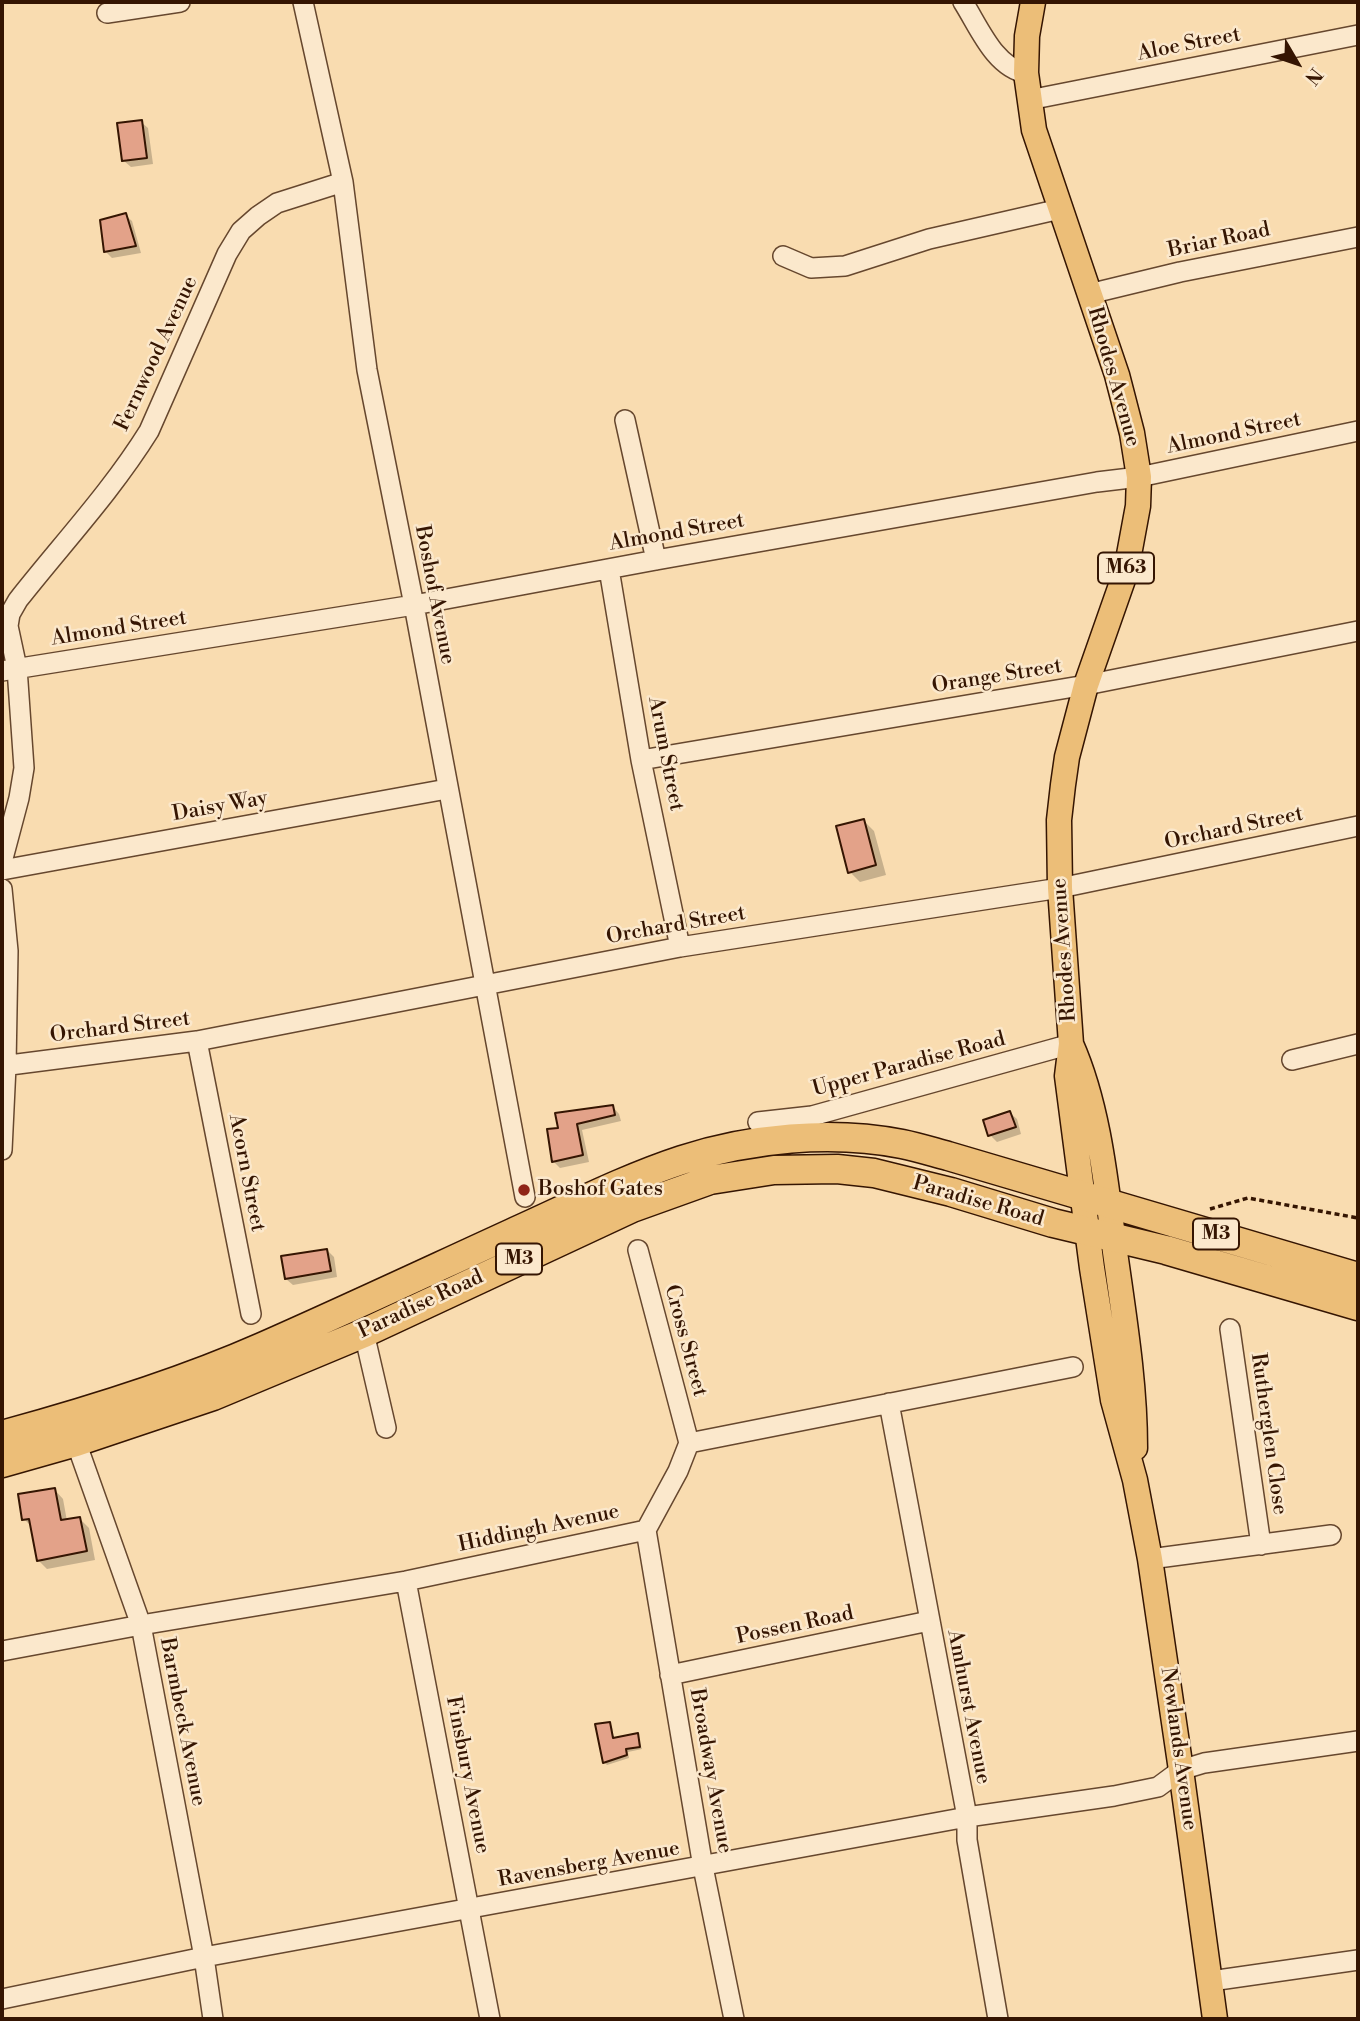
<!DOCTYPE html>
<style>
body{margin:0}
#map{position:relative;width:1360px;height:2021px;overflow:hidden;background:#f9dcb0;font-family:"Libre Bodoni",serif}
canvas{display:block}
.frame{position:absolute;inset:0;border:4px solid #351502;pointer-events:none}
.north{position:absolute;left:1262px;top:28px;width:70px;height:70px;-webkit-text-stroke:5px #fbe8cc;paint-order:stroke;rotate:129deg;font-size:19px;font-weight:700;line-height:28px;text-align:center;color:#351502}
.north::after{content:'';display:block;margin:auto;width:24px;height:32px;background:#351502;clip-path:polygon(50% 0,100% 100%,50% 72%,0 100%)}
</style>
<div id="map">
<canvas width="1360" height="2021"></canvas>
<div class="frame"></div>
<div class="north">N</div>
</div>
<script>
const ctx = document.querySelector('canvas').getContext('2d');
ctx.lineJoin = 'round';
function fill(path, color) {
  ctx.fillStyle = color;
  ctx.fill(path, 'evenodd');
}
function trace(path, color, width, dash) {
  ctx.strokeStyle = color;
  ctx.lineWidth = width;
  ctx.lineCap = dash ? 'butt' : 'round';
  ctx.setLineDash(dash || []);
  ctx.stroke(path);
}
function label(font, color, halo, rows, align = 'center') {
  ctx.font = font + ' "Libre Bodoni",serif';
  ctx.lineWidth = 5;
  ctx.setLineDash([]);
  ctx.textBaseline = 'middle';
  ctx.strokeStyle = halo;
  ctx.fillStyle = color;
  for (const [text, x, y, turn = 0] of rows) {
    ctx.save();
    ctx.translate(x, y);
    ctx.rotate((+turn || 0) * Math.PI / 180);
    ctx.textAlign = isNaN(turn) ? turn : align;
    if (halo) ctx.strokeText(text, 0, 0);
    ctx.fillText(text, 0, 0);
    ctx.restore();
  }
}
const shadow = new Path2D(`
 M141,122L148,128L153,164L131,167L124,161Z
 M125,215L132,221L141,253L112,258L105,251Z
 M864,821L874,831L886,875L860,882L850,872Z
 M613,1107L619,1114L621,1121L582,1130L589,1162L560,1168L553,1161L560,1130Z
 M1010,1113L1017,1119L1021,1134L997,1142L990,1135Z
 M327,1250L334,1257L337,1277L293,1285L286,1279Z
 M54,1489L63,1499L67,1521L80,1519L89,1528L95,1560L47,1569L38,1560L32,1527L24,1519Z
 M609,1724L612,1726L614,1739L637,1735L642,1749L628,1752L629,1758L607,1765L604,1762Z`);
const building = new Path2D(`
 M142,120L147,158L122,161L117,123Z
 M126,213L136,246L104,252L100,220Z
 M864,819L876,865L848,873L836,826Z
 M613,1105L615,1115L577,1124L583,1155L552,1162L547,1129L558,1128L555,1113Z
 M1010,1111L1016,1127L988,1136L983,1120Z
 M327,1249L331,1271L285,1279L281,1256Z
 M55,1488L61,1520L80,1517L87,1551L37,1561L29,1519L22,1520L18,1494Z
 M610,1722L613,1738L638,1733L640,1747L626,1749L627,1755L603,1763L595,1724Z`);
const path = new Path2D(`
 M1210,1209L1248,1198L1358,1218`);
const minor = new Path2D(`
 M303,2L343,182L367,370L414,605L525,1197
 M963,2C979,27 995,68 1026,73
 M107,13L180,2
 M1029,100L1358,35
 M783,256L811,268L845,266L929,239L1060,209
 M1089,294L1180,272L1358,237
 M625,420L656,560
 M609,569L641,760L680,947
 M2,671L414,605L656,560L1097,482L1139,477L1358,431
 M641,760L1086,685L1358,631
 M2,862L19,798L24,768L17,668L8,626L10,614L18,600C62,544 111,492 149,431L227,254L241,231L258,216L277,203L343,182
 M2,870L447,789
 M2,889L8,951L6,1066L2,1150
 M197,1041L251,1314
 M1292,1060L1358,1044
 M2,1066L197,1041L680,947L1060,888L1358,826
 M758,1122L812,1116L1071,1044
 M638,1250L689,1443
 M1230,1329L1261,1545
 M364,1333L386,1428
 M889,1403L967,1817V1840L998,2019
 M76,1442L141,1625L204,1957L213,2019
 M646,1530L703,1867L734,2019
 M1150,1559L1331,1535
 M406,1581L490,2019
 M2,1651L141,1625L406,1581L646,1530L678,1471L689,1443L1073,1367
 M670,1675L929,1621
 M1211,1981L1358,1960
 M2,1999L204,1957L967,1817L1114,1796L1158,1787L1181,1770L1204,1763L1358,1741`);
const major = new Path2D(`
 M1033,2L1027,36L1026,73L1034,130L1117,375L1132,433L1139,477L1138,506L1126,571L1086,685L1067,757L1063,785L1059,820L1060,888L1071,1044L1067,1076L1092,1268L1113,1400L1135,1480L1150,1559L1181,1770L1215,2019
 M1071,1044C1099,1107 1106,1184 1115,1252C1124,1317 1135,1382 1135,1448`);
const highway = new Path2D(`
 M2,1435C90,1411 178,1384 262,1347C346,1310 429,1271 512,1233C568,1208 624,1179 682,1160C750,1138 831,1130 902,1144C917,1147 933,1152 948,1156L1358,1277
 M2,1463L76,1442L213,1396L364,1333L632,1208L710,1180L774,1170L837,1169L874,1173L951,1192L1053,1223L1166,1250L1358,1306`);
const markers = [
 [524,1190,7,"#8f2418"]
];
const shields = [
 [1126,568,56],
 [1216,1234,46],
 [519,1259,46]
];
const shieldNames = [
 ["M63",1126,568],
 ["M3",1216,1234],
 ["M3",519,1259]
];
const streetNames = [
 ["Aloe Street",1189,45,-11],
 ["Briar Road",1219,241,-12],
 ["Fernwood Avenue",157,354,-65],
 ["Rhodes Avenue",1113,377,74],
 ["Almond Street",1234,434,-12],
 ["Almond Street",677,533,-10],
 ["Boshof Avenue",434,595,79],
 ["Almond Street",119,629,-9],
 ["Orange Street",997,677,-9],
 ["Arum Street",665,754,79],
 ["Daisy Way",220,807,-10],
 ["Orchard Street",1234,829,-12],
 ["Orchard Street",676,926,-10],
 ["Rhodes Avenue",1065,950,-94],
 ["Orchard Street",120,1028,-7],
 ["Upper Paradise Road",909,1065,-15],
 ["Acorn Street",246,1173,79],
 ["Paradise Road",978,1202,16],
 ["Paradise Road",421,1305,-25],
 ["Cross Street",685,1341,75],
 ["Rutherglen Close",1268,1434,82],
 ["Hiddingh Avenue",539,1529,-12],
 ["Possen Road",795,1626,-12],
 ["Amhurst Avenue",968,1707,79],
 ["Barmbeck Avenue",182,1722,79],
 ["Newlands Avenue",1178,1749,82],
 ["Broadway Avenue",710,1771,80],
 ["Finsbury Avenue",467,1775,79],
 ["Ravensberg Avenue",589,1865,-10]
];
const poiNames = [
 ["Boshof Gates",538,1190]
];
fill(shadow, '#0003');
fill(building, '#e3a289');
trace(building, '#351502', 2);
trace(minor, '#66472e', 22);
trace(major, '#351502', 27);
trace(highway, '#351502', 31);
trace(path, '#351502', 3.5, [5, 3.5]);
trace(minor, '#fbe8cc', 19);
trace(major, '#ecbe78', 24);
trace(highway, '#ecbe78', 28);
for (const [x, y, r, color] of markers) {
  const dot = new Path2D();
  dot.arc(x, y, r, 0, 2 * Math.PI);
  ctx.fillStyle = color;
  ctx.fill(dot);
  trace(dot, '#fbe8cc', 2.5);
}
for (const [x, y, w] of shields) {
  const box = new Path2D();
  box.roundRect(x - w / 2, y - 15.5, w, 31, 5);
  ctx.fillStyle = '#fbe8cc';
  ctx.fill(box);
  trace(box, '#351502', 2);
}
label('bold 19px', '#351502', null, shieldNames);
label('21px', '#351502', '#fbe8cc', streetNames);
label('21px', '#351502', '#fbe8cc', poiNames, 'left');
</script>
